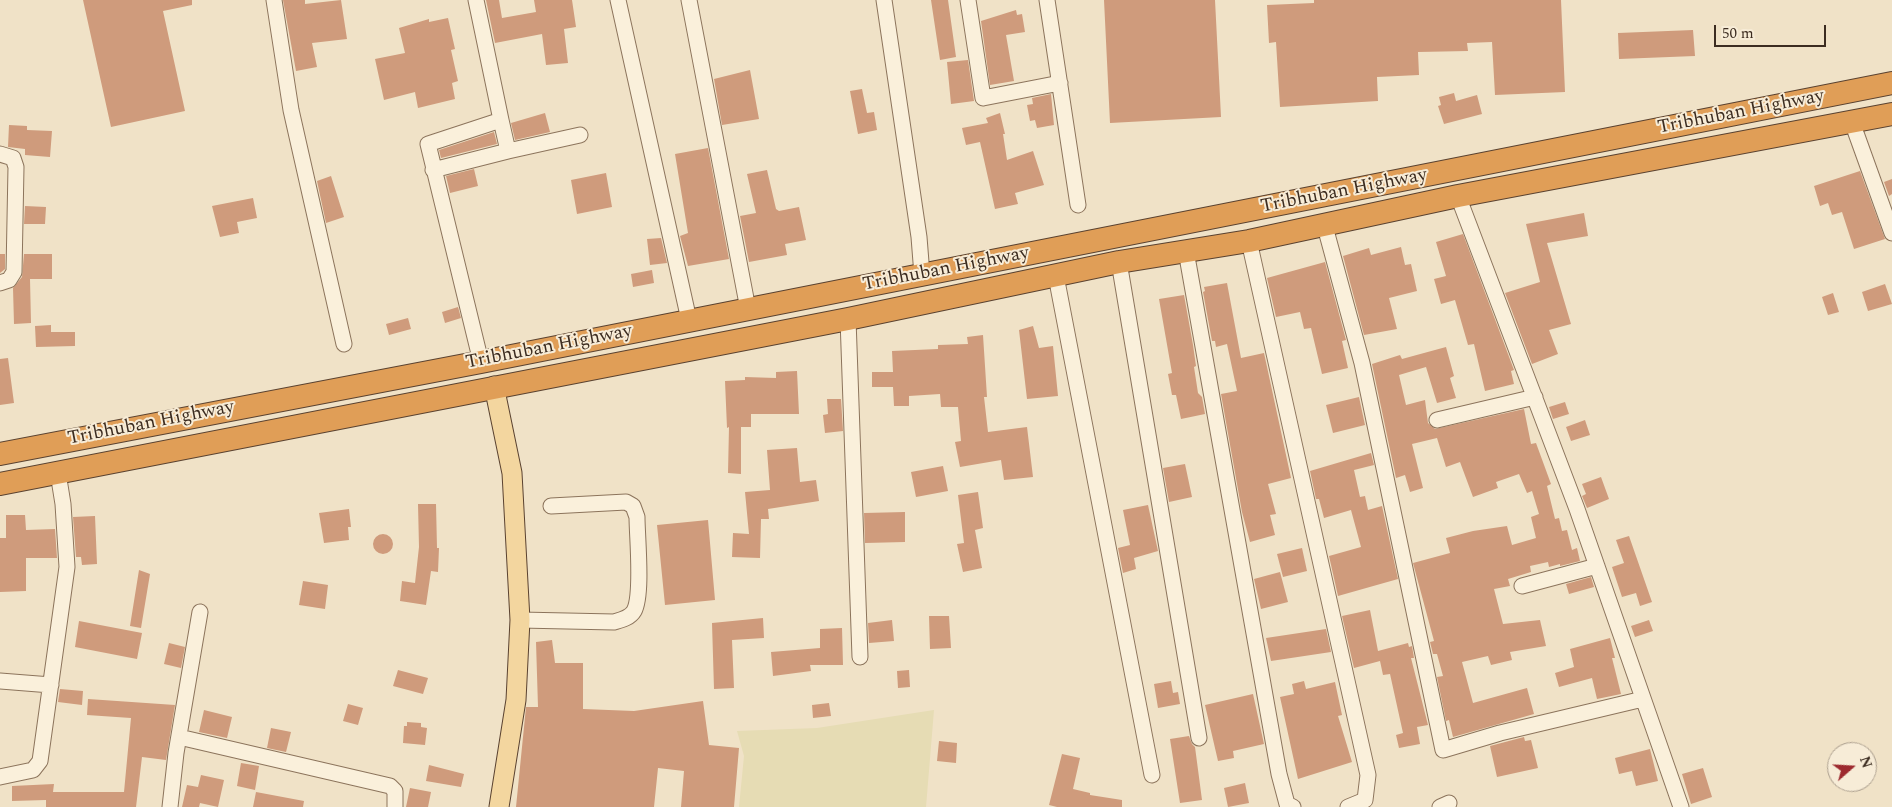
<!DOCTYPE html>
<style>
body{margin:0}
#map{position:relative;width:1892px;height:807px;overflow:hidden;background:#f0e2c7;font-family:Spectral,serif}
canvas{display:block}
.north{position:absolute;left:1827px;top:742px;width:50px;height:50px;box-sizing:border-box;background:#f7ecd7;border:1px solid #ac9f8e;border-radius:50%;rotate:71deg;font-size:14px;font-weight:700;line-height:20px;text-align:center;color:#3c2c20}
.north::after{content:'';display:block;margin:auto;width:18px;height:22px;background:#9d2a2f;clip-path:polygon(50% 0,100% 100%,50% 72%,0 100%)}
.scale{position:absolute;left:1714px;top:25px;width:112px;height:22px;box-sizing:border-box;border:2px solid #3c2c20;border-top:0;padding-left:6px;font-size:15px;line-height:18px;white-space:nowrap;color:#3c2c20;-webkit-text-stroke:4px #f7ecd7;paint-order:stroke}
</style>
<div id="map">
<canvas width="1892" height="807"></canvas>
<div class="north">N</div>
<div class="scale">50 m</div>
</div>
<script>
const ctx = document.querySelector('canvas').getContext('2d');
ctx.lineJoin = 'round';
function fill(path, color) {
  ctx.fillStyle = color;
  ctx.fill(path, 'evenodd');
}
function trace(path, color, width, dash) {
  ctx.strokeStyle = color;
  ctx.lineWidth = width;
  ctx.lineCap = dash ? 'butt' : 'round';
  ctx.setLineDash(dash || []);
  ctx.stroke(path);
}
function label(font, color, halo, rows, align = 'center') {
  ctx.font = font + ' Spectral,serif';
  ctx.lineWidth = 4;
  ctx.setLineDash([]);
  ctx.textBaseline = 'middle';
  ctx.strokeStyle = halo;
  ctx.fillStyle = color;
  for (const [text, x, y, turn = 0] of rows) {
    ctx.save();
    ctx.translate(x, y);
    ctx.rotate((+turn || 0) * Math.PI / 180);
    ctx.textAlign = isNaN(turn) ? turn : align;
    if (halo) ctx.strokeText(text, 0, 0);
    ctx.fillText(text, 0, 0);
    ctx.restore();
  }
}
const farmland = new Path2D(`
 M934,710L926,807H739L744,756L737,731L817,728Z`);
const building = new Path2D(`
 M83,0H192V5L163,11L185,111L111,127Z
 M283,0H305V4L341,0L347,39L312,43L317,67L296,71Z
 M486,0H499L502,18L536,12L534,0H572L576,27L564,29L568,63L546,65L542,34L495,43Z
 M931,0H948L956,57L940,60Z
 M1104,0H1215L1221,117L1110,123Z
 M1314,0H1561L1565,92L1495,95L1492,42L1467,43L1468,51L1418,52L1419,75L1377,77L1378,101L1280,107L1276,42L1269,43L1267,5L1314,3Z
 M1016,10L1017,15L1022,14L1025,32L1006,35L1014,81L990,85L981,21Z
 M448,18L455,49L451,50L458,81L452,83L455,99L418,108L415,92L384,100L375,59L405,53L399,28L429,19V22Z
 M1693,30L1695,56L1619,59L1618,33Z
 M968,60L974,101L951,104L947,62Z
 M750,70L759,119L722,125L714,79Z
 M862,89L867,113L874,112L877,130L858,134L850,91Z
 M1454,93L1456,101L1477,95L1482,114L1444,124L1438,106L1441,105L1439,97Z
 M1051,94L1054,125L1037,128L1035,120L1030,121L1027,105L1033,104L1032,98Z
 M545,113L550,132L515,140L511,123Z
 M1000,113L1005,134H1003L1007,160L1033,151L1044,185L1015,193L1018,204L995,209L980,142L966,145L962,128L988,123L986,118Z
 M9,125L27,126V130L52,131L50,157L25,155V149L8,147Z
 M494,132L497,144L441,158L439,150Z
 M708,148L729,259L688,266L680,236L688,233L675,154Z
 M474,169L478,186L450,193L446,176Z
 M767,170L776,209L779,211L799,207L806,240L785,244L787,255L749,262L740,216L756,213L747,174Z
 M1860,171L1885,239L1854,249L1842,212L1832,215L1828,203L1820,206L1814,186Z
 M606,173L612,207L577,214L571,180Z
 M331,176L344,217L326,223L317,181Z
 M1892,179V194L1889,196L1884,182Z
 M253,198L257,218L237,222L239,233L220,237L212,206Z
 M25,206L46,207L45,224H24Z
 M1584,213L1588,236L1547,243L1571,324L1549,330L1558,354L1532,364L1505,293L1540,282L1526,224Z
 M1463,234L1514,370L1511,371L1514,384L1485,391L1474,344L1468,345L1455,300L1441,304L1434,279L1446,276L1436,242Z
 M661,238L667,263L650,265L647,239Z
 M1401,247L1405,265L1411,264L1417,291L1389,298L1397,329L1364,335L1343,256L1369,248L1371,255Z
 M0,254H5V269L0,273Z
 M24,254H52V279H30L31,323L14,324L13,288L22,277Z
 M1325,262L1346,340L1342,341L1348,368L1322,374L1311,328L1304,329L1300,312L1276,317L1267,278Z
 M652,270L654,283L633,287L631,274Z
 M1227,283L1241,358L1264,353L1291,478L1268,484L1276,514L1270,515L1275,535L1250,542L1242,512L1221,394L1237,391L1227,344L1216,347L1215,341H1212L1203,292L1205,291L1204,287Z
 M1885,284L1892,304L1868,311L1862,292Z
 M1833,293L1839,312L1828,315L1822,297Z
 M1184,295L1193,345L1196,366L1194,367L1198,393L1202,397L1205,414L1181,419L1176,395H1172L1168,374L1172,373L1159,299Z
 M458,307L461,318L445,323L442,312Z
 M408,318L411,329L389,335L386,324Z
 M51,325V332H75V346L36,347L35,326Z
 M1033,326L1039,348L1053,346L1058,396L1027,399L1019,330Z
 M983,335L987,397H984L988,432L1027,427L1033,477L1004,480L1001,460L960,467L955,442L961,441L958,407H941L940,394L909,396V406H894L893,387H872V372H893L892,351L938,349V345L968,344L967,337Z
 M1446,347L1454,376L1450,378L1456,398L1437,403L1426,367L1399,375L1406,405L1425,400L1428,423L1435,429L1524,409L1531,444L1536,443L1551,484L1547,486L1555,519L1559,518L1562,531L1567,530L1572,550L1577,548L1580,561L1560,566V564L1549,567L1548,562L1530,566L1531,572L1508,579L1510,586L1494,589L1503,624L1540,620L1546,646L1510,652L1512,660L1491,665L1488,656L1462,662L1473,703L1527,688L1534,714L1453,737L1449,720L1446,721L1437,677L1443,676L1437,654H1433L1430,642L1434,641L1413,563L1450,553L1446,538L1473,531L1507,526L1512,545L1536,538L1531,517L1539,514L1532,491L1527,493L1519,474L1496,482L1498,488L1473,497L1460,462L1446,467L1437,438L1412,444L1423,488L1410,492L1405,475L1396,478L1372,364L1400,355L1402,359Z
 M8,358L14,403L0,405V359Z
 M797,371L799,414H751V427H741V474L728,473L729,427L727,428L725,381L745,380V377L776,378V372Z
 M1359,397L1365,425L1333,433L1326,405Z
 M827,399H841L843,431L825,433L823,415L828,414Z
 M1565,402L1569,414L1553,419L1549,407Z
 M1585,420L1590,435L1571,441L1566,427Z
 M797,448L800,482L816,480L819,501L768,509L769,519H761L760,558L732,557L733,533L749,534L745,492L770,490L767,450Z
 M1371,453L1374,465L1354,470L1360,497L1365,496L1368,510L1382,506L1398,579L1338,596L1329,556L1361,547L1351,510L1324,518L1319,499H1316L1310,471Z
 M1185,464L1192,497L1169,502L1163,468Z
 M943,466L948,491L916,497L911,472Z
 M1601,477L1609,499L1587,508L1582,496L1586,494L1582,484Z
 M978,492L983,528L975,530L982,568L963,572L957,544L964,543L958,495Z
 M418,504H436L437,548H439L438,572L431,571L426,605L400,601L402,581L415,583L419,547Z
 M1148,505L1158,551L1134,558L1136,569L1123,573L1118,548L1130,545L1123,510Z
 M349,509L351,527H348L349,540L324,543L319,513Z
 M905,512V542L865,543L864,513Z
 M6,515H25L26,530L55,529L57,558H26V591L0,592V538H6Z
 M95,516L97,564L82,565L81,557H76L73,517Z
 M708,520L715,600L665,605L657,525Z
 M373 544a10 10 0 1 1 20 0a10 10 0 1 1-20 0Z
 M1629,536L1652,602L1640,606L1636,593L1622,597L1612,567L1624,563L1616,540Z
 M1302,548L1307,571L1283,577L1277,554Z
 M139,570L150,574L141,628L130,626Z
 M1280,572L1288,602L1261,609L1254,579Z
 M1591,577L1594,587L1569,594L1566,584Z
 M303,581L328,585L325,609L299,605Z
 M1370,610L1378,651L1408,643L1409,647L1412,646L1414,658H1411L1428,725L1417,727L1420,744L1399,748L1396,735L1403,733L1390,674L1383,675L1380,661L1354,668L1342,616Z
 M929,616H949L951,648L930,649Z
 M763,618L764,638L732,640L734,688L714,689L712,623Z
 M892,620L894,641L869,643L868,623Z
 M1649,620L1653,631L1635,637L1631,626Z
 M79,621L142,633L137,659L75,647Z
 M842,628L843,665H810L811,671L773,676L771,652L820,648V629Z
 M1326,629L1331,652L1271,661L1266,638Z
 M1610,638L1615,658H1612L1621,694L1597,699L1592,678L1559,687L1555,673L1574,667L1570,649Z
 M552,640L555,663H583V709L634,711L703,701L709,745L739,748L734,807H681L684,771L658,768L654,807H516L526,707H538L536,642Z
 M169,643L185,647L181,668L164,664Z
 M398,670L428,678L423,694L393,686Z
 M909,670L910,687L898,688L897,671Z
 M1171,681L1173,693L1178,692L1180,704L1158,708L1154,684Z
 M1304,681L1306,689L1335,682L1342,715L1338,716L1352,762L1298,779L1280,697L1294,694L1292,684Z
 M60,689L83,691L82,705L58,702Z
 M1253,694L1264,744L1233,751L1234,758L1218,761L1205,705Z
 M88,699L175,705L166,760L142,757L136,807H46V800L12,801V786L54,784L53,792H124L131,718L87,715Z
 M829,703L831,716L813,718L812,705Z
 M348,704L363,708L358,725L343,721Z
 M204,710L232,717L227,738L199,732Z
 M407,722L421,723V727L427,728L425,745L403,743L404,726H407Z
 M271,728L291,732L286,752L267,748Z
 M1189,736L1192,744L1195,747L1202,800L1180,803L1170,739Z
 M1524,737L1525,741L1531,740L1538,768L1497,777L1490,746Z
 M939,741L957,743L956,763L937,761Z
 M1650,749L1658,781L1636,786L1632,771L1619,774L1615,758Z
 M1062,754L1080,758L1073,789L1090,793V795L1122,800V807H1057L1049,805Z
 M241,763L259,766L255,790L237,786Z
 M429,765L464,774L461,787L426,781Z
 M1703,768L1712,797L1691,804L1682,774Z
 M201,775L224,780L218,807L200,803L199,807H182L187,785L198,787Z
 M1245,783L1249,803L1228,807L1224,788Z
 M410,788L431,792L428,807H406Z
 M256,792L304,801L303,807H253Z`);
const minor = new Path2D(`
 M274,0L291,110L344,344
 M476,0L501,120L428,144L481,362
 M618,0L689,320
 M689,0L748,309
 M884,0L919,237L922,275
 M968,0L983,98L1060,83
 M1047,0L1078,205
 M501,120L508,151L580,135
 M1852,122L1892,233
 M0,154L13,158L16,167L14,272L9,280L0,283
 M433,170L508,151
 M1458,196L1577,509L1681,807
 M1324,223L1362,363L1443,750L1500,733L1643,699
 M1249,241L1368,775L1365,800L1348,807
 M1186,251L1279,774L1287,804L1293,807
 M1119,262L1199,738
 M1056,276L1152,775
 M848,319L860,657
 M1437,420L1535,397
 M1522,586L1597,566
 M520,620L614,622C621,620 630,618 634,611C643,595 637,537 637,517L633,506L626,502L551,506
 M0,681L51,685
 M179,737L390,786L395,791V807
 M0,777L33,770L40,761L67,567L63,504L58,473
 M170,807L176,753L200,612
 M1440,807L1449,803`);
const major = new Path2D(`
 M494,386L512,473L520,620L516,700L499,807`);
const highway = new Path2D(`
 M0,454L481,362L1892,83
 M0,484L848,319L1119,262L1249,241L1458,196L1892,114`);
const streetNames = [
 ["Tribhuban Highway",1741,113,-11],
 ["Tribhuban Highway",1344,192,-11],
 ["Tribhuban Highway",946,270,-11],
 ["Tribhuban Highway",549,348,-11],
 ["Tribhuban Highway",151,424,-11]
];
fill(farmland, '#e6dcb4');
fill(building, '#cf9b7c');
trace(minor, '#8c745c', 17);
trace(major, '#5a4230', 21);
trace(highway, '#5a4230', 24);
trace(minor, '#faf0db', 15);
trace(major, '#f3d69f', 19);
trace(highway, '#e09e57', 22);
label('19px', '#3c2c20', '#f7ecd7', streetNames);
</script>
